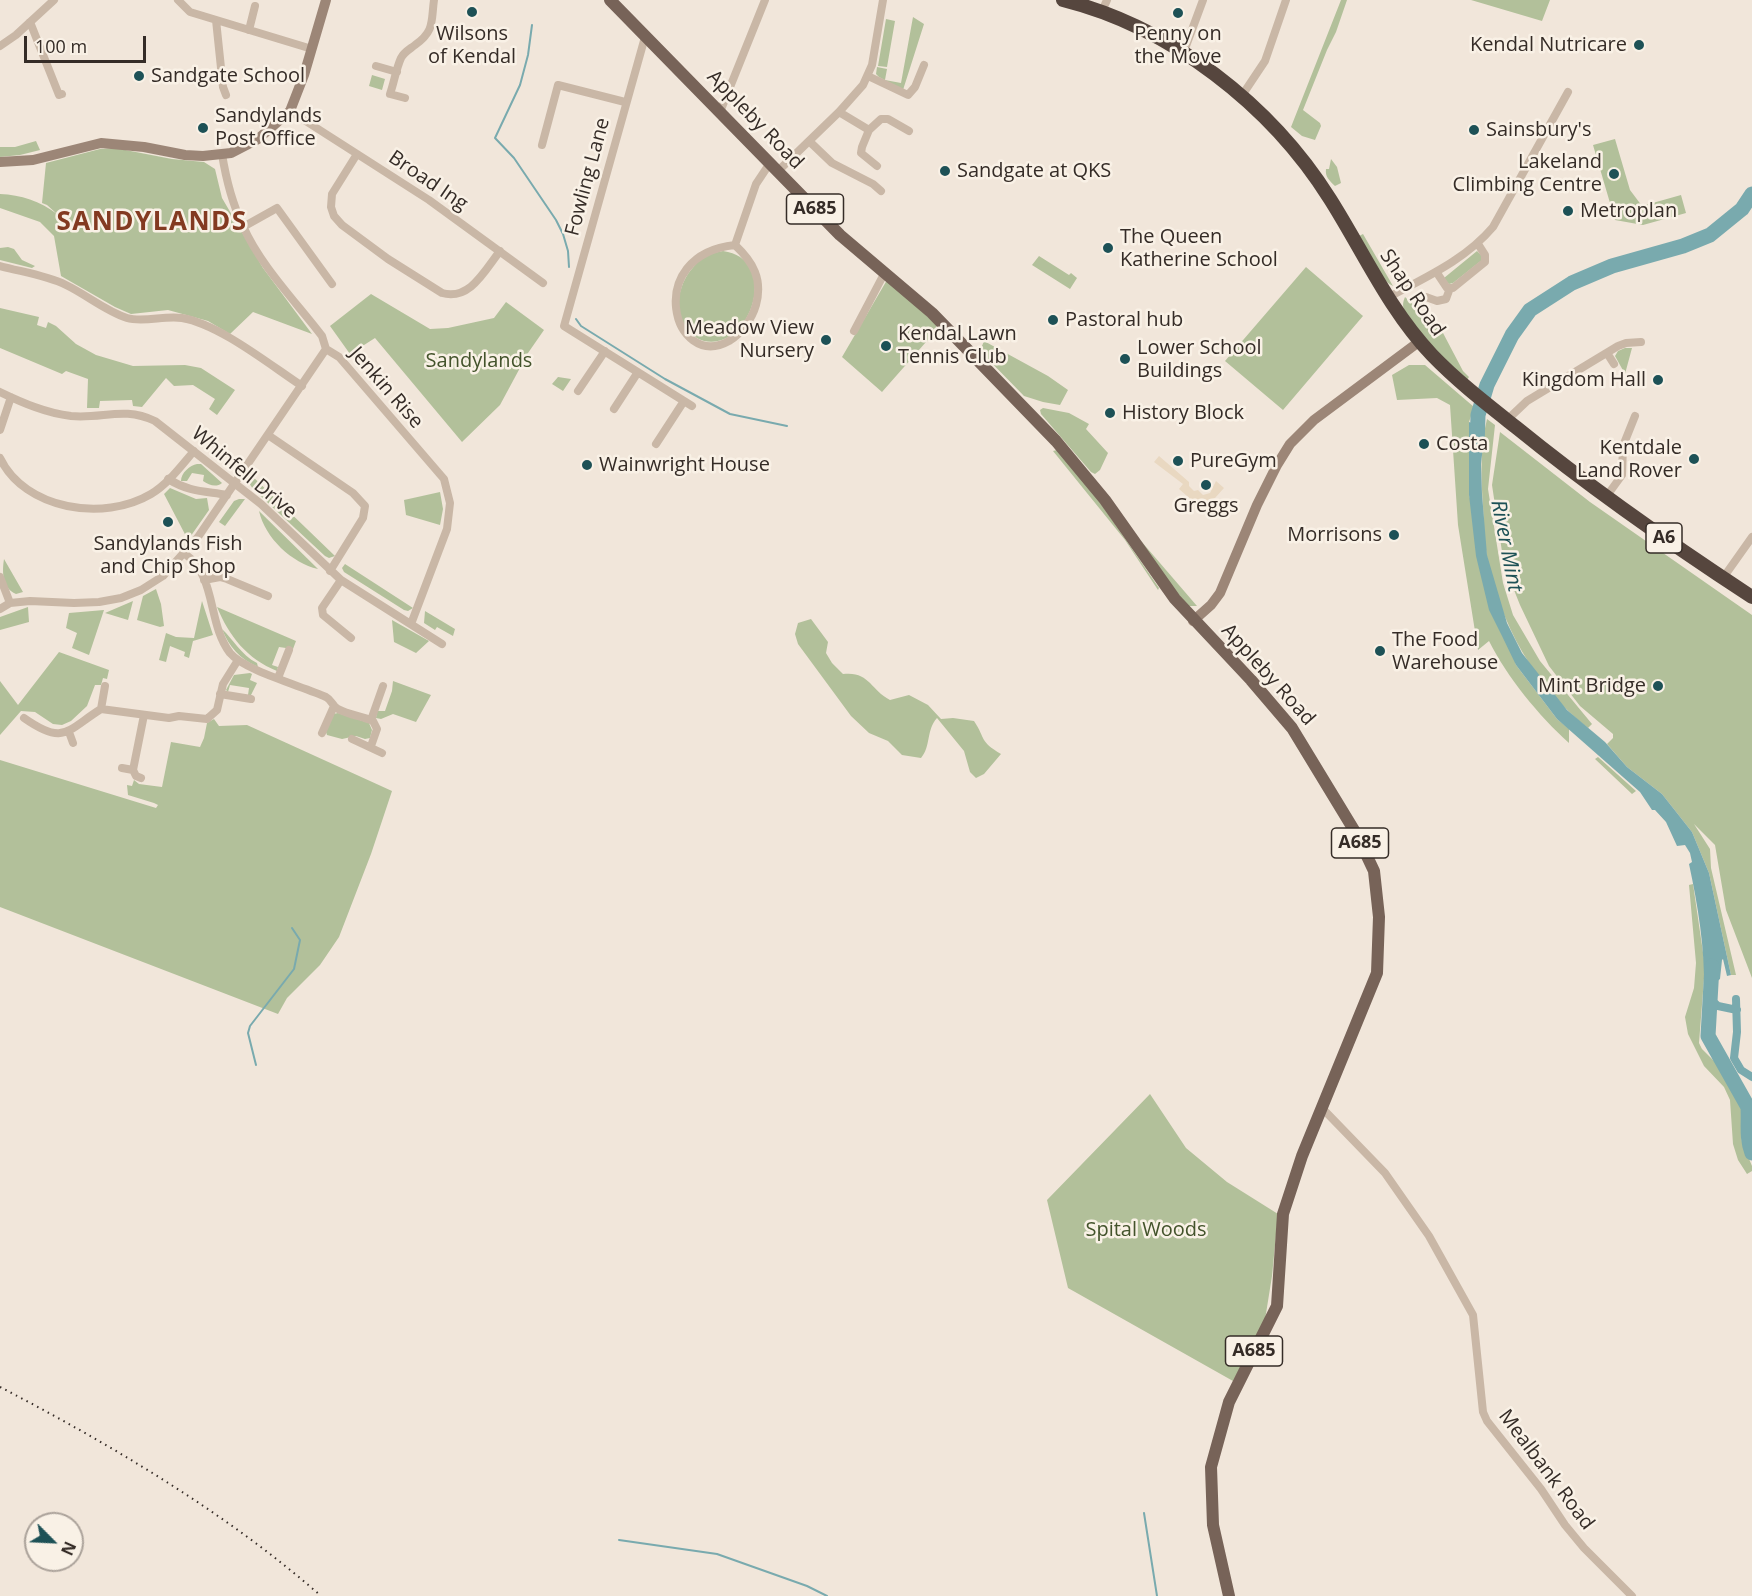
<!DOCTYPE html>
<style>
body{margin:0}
#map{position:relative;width:1752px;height:1596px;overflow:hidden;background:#f1e6da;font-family:"Open Sans",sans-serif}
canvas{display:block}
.north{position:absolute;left:24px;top:1512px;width:60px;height:60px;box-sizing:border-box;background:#f9f1e6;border:2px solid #aba29a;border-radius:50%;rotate:114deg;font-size:16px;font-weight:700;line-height:24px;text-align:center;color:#352c27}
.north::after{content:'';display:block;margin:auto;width:21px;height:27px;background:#1d5156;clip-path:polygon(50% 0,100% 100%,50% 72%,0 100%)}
.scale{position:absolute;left:24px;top:36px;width:122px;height:27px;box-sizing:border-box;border:3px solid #352c27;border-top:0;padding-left:8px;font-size:18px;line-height:21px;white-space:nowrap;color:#352c27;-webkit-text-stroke:4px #f9f1e6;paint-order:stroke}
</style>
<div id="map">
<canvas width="1752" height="1596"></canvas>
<div class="north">N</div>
<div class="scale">100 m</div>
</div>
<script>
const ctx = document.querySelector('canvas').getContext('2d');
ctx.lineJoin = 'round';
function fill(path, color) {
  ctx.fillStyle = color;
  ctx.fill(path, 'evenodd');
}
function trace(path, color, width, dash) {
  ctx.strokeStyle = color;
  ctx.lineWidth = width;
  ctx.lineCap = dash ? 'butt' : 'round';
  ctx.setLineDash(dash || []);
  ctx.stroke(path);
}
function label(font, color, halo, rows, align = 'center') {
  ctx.font = font + ' "Open Sans",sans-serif';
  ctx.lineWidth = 5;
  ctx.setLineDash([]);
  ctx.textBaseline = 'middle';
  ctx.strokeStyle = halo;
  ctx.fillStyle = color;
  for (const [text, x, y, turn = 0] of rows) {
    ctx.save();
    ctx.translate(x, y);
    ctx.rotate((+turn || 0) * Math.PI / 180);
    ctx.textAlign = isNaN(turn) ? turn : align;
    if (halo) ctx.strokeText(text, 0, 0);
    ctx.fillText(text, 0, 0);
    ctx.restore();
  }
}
const green = new Path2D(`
 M1341,0H1347L1336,32L1327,50L1303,110L1320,123L1321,126L1315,140L1302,136L1291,127Z
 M1471,0H1550L1542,21Z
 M913,17L924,24L903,90L879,77L876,74L877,67L887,69L885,80L901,83Z
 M886,19L895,21L887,67L878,66Z
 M372,75L385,79L382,90L369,86Z
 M1615,139L1630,190L1642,206L1681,195L1686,213L1643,225L1615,220L1593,145Z
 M36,141L40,150L20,155L0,157V147H15Z
 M115,148L172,159L204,162L215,169L222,198L263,268L312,334L253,312L230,334L208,321L168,310L131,314L115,307L61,276L54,236L40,222L0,208V194C21,195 40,201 57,214L47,205L42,203L46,163L100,149Z
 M1331,159L1337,167L1341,183L1335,186C1329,180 1325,177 1326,169H1329Z
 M1363,234L1393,286C1379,280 1367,250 1359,236Z
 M8,247L14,249L22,260L35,266L32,268L0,260V248Z
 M723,251C781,259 751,351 704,341C697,339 689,334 686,328C670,302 683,271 706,256C711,253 718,252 723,251Z
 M1477,251L1482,256V260L1453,283L1449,284L1444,280V278Z
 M1039,256L1069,275L1071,273L1077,278L1070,289L1032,265Z
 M1306,267L1363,316L1283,410L1225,361Z
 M887,280L937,325L933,334L882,392L842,357Z
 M371,294L430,329L448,328L494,318L506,302L544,330L528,353L500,405L462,442L375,338L350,354L330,326Z
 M1405,297L1443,333L1463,371L1469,377L1467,380C1448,362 1415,334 1405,311C1402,306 1403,302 1405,297Z
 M0,308L39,317L37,325L46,328L48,322L56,326L76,344L96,355L133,366L185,365L201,368L235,390L217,415L209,409L215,399L193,385L174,386L166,378L142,407L133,406L132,400L100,401L99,408H87L88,379L66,371L62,374L0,348Z
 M984,341L1048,376L1068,390L1060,405L1043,402L1024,396L980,351Z
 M1625,348H1632L1625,374L1615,356L1618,351Z
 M1409,365H1425L1474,407L1469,422V495L1516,665L1557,719L1569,729V743C1539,716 1507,677 1489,641L1478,650L1458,525L1450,405L1437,398L1397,400L1392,375Z
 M558,377L571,379L563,391L552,384Z
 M1043,408L1069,413L1089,424L1086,429L1108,453L1100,470L1095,474L1091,472L1041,414L1040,410Z
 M1487,419L1495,425L1488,489L1503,583L1513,615L1540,661L1592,724L1588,728C1534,686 1500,623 1487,557C1484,540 1484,523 1483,506C1481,477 1480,447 1487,419Z
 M1500,432L1590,502L1752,615V978L1726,910L1715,845L1694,824L1710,849L1711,868L1736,975H1731L1709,873L1692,832L1662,794L1627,767L1607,744L1613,738V734L1580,706L1549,666L1520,605L1504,565L1492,485Z
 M1057,450L1088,485L1159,588L1158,590L1125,540L1053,451Z
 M197,464H201L222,483C216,488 209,485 203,481L204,475L192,473L187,481H181C181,473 190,465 197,464Z
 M250,474L335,556L329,558L325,556L253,489L249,483Z
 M170,488L196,499L207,498L209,510L188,540L164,494Z
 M440,492L443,509L440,525L406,515L404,500Z
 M239,499H245L225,526L219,522L234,501Z
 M259,511L318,569C292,563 265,538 259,511Z
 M1141,541L1197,606H1188L1169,584Z
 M4,559L23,592L16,594C2,588 2,572 4,559Z
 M345,564L413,608L408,611L404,610L344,572L342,568Z
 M156,589L161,604L164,626L160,627L137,620L143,596Z
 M133,601L128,620L105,613Z
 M202,601L213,635L193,641L189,658L184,656L185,652L170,646L166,662L159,660L166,633L176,637L194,638Z
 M28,607L29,622L0,630V617Z
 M217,607L296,641L293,649L279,647L272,665L278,667L277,671C247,659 229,636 217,607Z
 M104,610L89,655L72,648L77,633L66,628L69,613Z
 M425,611L455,629L453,636L437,627L435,630L424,623Z
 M811,619L828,642L826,653L832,663L843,674C869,671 870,689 890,700L909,695L928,705L941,719L953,718L974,721C986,739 979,741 1001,754L984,774L976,778L970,772L964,751L937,718C926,730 931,747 921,758L902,755L888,741L869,733L851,716L798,644L795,634L798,623Z
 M392,620L429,641L416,653L394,642Z
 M222,629C233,639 241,655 257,663L258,667C240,659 229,647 222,629Z
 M59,652L109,670L107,679L103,678L101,685H95L87,706L71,721L62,725L53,724L35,712L21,711L0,735V681L18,705Z
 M250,673L252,674L250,680L257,683L251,695H248L249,688L230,685L228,692L226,690L234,675Z
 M393,681L431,695L416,722L393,714L381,719L376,718L377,711H385L392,691Z
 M338,713L369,723L372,730L370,738L365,739L356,736L342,739L327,735L326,732L333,714Z
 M214,719L219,726L247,725L392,791L371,854L339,937L320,965L287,998L278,1014L0,907V760L156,808L158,805L154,803L128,795L127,785L132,786L134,780L139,784L162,787L171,742L200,747L204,738L207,723Z
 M1598,757L1636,791L1632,794L1595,759Z
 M1693,884L1705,966L1699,1043L1702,1049L1723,1070L1746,1112L1741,1134L1742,1142L1752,1166V1171L1747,1174L1738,1160L1733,1144L1730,1100L1724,1087L1704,1066L1688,1034L1685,1017L1694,988L1696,963L1689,885Z
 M1150,1094L1186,1148L1227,1182L1278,1214L1272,1276L1264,1326L1233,1381L1068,1288L1047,1200Z`);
const plaza = new Path2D(`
 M1159,456L1189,482V486L1194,491L1198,490L1203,495L1210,493L1216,481L1224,488L1215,498L1206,502H1194L1179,489L1183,484L1154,462Z`);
const water = new Path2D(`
 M1469,422L1485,428L1481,464L1482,494L1487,555L1507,623L1522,653L1567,710L1605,742L1627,767L1662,794L1692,832L1709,873L1731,975L1727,976L1723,959L1722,960L1720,979L1704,991C1705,948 1698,906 1689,864L1692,862L1690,853L1685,845L1677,846L1666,822L1655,810H1652L1640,792L1557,719L1516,665L1502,636L1489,610L1476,556L1469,495Z`);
const stream = new Path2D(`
 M532,25L528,55L520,85L495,138L514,158L556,220L563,234L568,251L569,267
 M576,319L581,326L665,379L730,414L787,426
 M256,1065L248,1033L250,1026L294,969L300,940L292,928
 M1144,1513L1157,1596
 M619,1540L717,1554L807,1586L827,1596`);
const canal = new Path2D(`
 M1710,999L1718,1006L1737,1010
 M1736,999L1737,1032L1734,1058L1741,1070L1752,1077`);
const river = new Path2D(`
 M1477,446L1478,415L1487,385L1512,335L1530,310L1572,283L1612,266L1683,246L1710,235L1742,209L1752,194
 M1712,966L1708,1036L1748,1107C1749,1124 1746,1137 1752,1153`);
const street = new Path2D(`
 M178,0L190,12L312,49
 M1102,11L1107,0
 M216,20L223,87L226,95
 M30,22L59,95L62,94
 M249,30L255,6
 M645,37L564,326L692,406
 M0,46L16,35L54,0
 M1183,54L1203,0
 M376,66L397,72
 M868,76L908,95L915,87L924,65
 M1241,97L1265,61L1286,0
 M405,98L390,94C394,83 396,69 401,58C404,52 410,49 415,45C435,31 431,21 434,0
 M290,111L429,200L543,283
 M720,112L765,0
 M839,112L869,130L881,119H888L909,131
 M869,130L862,147L861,153L877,166
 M809,141L832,163L873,184L881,191
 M542,145L558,85L625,102
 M222,154C226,179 232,203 243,226C260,265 296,302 322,336L326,349
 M357,154L332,194L331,207L334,216L342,225L388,259L442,293C470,301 485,270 500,251
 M778,171L839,112L863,85L872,65L883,0
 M243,227L277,208L332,284
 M735,245C753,262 763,279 756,305C752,319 742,333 729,341C673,372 642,255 735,245Z
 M735,245L756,184L770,163
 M0,266C22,272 46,275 66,285C87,295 105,311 127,318C144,323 165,315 182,318C219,324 270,365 302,386
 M1437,273L1447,288H1453L1485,262V255L1478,244
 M1389,297C1426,277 1465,260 1493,227L1568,92
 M1426,297L1437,301L1446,299L1450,288
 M854,331L885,272
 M326,349L339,357L444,479L450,503L447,529L411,624
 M1607,353L1614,364
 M578,391L605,351
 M0,392C23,403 46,413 71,416C104,419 123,406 155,421L261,504L341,580L442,644
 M614,409L638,372
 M1507,420L1527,401L1618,346L1626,343L1641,342
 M0,430L11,397
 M268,435L353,493L365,506L363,518L330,571
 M656,444L684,401
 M0,458C25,510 104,522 151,494C168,484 181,466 194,451
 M168,479C189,492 204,491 227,495
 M1606,497L1622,475L1623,446L1635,416
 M185,554C217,576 207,623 230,653C245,671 302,686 326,697C332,700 332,706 338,709C349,715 362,716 373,721L377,729L371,746
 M0,577L10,603
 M1723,578L1752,537
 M204,580L220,577L227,579L268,596
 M341,580L322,608L323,615L351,638
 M0,609L10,603L30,601L74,603L99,602L121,598L141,590L163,576L198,537L326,349
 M278,678L289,650
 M220,694L251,699
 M101,709L105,686
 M24,718C64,746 66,731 101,709L169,718L179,716L207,719L217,710L223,684L238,660
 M371,720L383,686
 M69,732L73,743
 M322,733L334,706
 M352,739L382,753
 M122,768L133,770
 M141,778L136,776L133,770L144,715
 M1322,1108L1385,1173L1429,1236L1473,1315L1483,1412L1487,1421L1541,1489L1565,1525L1584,1548L1632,1596`);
const secondary = new Path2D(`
 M0,162L33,160L101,143L144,147L185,155L203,156L231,153L258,139L290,111L304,75L326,0
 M1193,621L1211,605L1220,593L1257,505L1277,465L1290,444L1314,420L1420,341`);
const primary = new Path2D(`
 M610,0L840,235L932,313L1056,441L1105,500L1175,599L1251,680L1292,728L1357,835L1374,871L1379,917L1377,973L1302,1156L1283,1214L1277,1306L1229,1402L1211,1467L1213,1525L1229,1596`);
const highway = new Path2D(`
 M1063,0C1171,27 1271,105 1330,199C1363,251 1389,310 1432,355C1458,382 1488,405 1517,428C1592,489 1671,544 1752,597`);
const rail = new Path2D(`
 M0,1387C110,1444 228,1514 321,1596`);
const markers = [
 [472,12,6,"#1d5156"],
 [1178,13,6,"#1d5156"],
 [1639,45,6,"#1d5156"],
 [139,76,6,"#1d5156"],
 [203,128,6,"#1d5156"],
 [1474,130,6,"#1d5156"],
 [945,171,6,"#1d5156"],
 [1614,174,6,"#1d5156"],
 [1568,211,6,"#1d5156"],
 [1108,248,6,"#1d5156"],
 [1053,320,6,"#1d5156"],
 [826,340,6,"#1d5156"],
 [886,346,6,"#1d5156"],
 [1125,359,6,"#1d5156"],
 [1658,380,6,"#1d5156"],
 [1110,413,6,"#1d5156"],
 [1424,444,6,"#1d5156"],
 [1694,459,6,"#1d5156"],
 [1178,461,6,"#1d5156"],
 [587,465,6,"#1d5156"],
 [1206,485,6,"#1d5156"],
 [168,522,6,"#1d5156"],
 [1394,535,6,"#1d5156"],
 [1380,651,6,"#1d5156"],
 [1658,686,6,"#1d5156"]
];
const shields = [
 [815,209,57],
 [1664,538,36],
 [1360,843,57],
 [1254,1351,57]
];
const shieldNames = [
 ["A685",815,209],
 ["A6",1664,538],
 ["A685",1360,843],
 ["A685",1254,1351]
];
const poiNames = [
 ["Wilsons",472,34,"center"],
 ["of Kendal",472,57,"center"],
 ["Penny on",1178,34,"center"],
 ["the Move",1178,57,"center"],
 ["Kendal Nutricare",1627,45,"right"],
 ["Sandgate School",151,76],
 ["Sandylands",215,116],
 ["Post Office",215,139],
 ["Sainsbury's",1486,130],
 ["Lakeland",1602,162,"right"],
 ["Climbing Centre",1602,185,"right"],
 ["Sandgate at QKS",957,171],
 ["Metroplan",1580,211],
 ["The Queen",1120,237],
 ["Katherine School",1120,260],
 ["Pastoral hub",1065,320],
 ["Meadow View",814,328,"right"],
 ["Nursery",814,351,"right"],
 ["Kendal Lawn",898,334],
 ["Tennis Club",898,357],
 ["Lower School",1137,348],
 ["Buildings",1137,371],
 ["Kingdom Hall",1646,380,"right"],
 ["History Block",1122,413],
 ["Costa",1436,444],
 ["Kentdale",1682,448,"right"],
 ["Land Rover",1682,471,"right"],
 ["PureGym",1190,461],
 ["Wainwright House",599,465],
 ["Greggs",1206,506,"center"],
 ["Morrisons",1382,535,"right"],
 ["Sandylands Fish",168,544,"center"],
 ["and Chip Shop",168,567,"center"],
 ["The Food",1392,640],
 ["Warehouse",1392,663],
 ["Mint Bridge",1646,686,"right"]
];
const streetNames = [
 ["Appleby Road",755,120,46],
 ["Fowling Lane",588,177,-75],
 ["Broad Ing",428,181,34],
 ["Shap Road",1412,293,56],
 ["Jenkin Rise",386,388,49],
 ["Whinfell Drive",244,473,40],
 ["Appleby Road",1268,675,48],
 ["Mealbank Road",1546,1470,53]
];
const parkNames = [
 ["Sandylands",479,361],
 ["Spital Woods",1146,1230]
];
const waterNames = [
 ["River Mint",1506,546,79]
];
const districtNames = [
 ["SANDYLANDS",152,223]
];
fill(green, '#b2c09a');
fill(plaza, '#e9d8c1');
fill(water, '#79aaae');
trace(stream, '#79aaae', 2);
trace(canal, '#79aaae', 8);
trace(river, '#79aaae', 15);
trace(street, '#c9b7a6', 8);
trace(secondary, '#9c8677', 10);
trace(primary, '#776358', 12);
trace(highway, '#56463e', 14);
trace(rail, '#352c27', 2, [1.5, 4.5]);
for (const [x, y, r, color] of markers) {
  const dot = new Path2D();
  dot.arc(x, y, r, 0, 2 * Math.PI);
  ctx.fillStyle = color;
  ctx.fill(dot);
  trace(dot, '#f9f1e6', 2);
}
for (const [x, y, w] of shields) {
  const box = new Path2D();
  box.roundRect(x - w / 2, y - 15, w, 30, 4.5);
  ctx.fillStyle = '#f9f1e6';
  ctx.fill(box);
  trace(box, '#352c27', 1.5);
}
label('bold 18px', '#352c27', null, shieldNames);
label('20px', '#352c27', '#f9f1e6', poiNames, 'left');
label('20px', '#352c27', '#f9f1e6', streetNames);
label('20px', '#43532b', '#f9f1e6', parkNames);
label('italic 21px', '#1d5156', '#f9f1e6', waterNames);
ctx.letterSpacing = '1.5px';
label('bold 26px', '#833a21', '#f9f1e6', districtNames);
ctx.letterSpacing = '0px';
</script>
